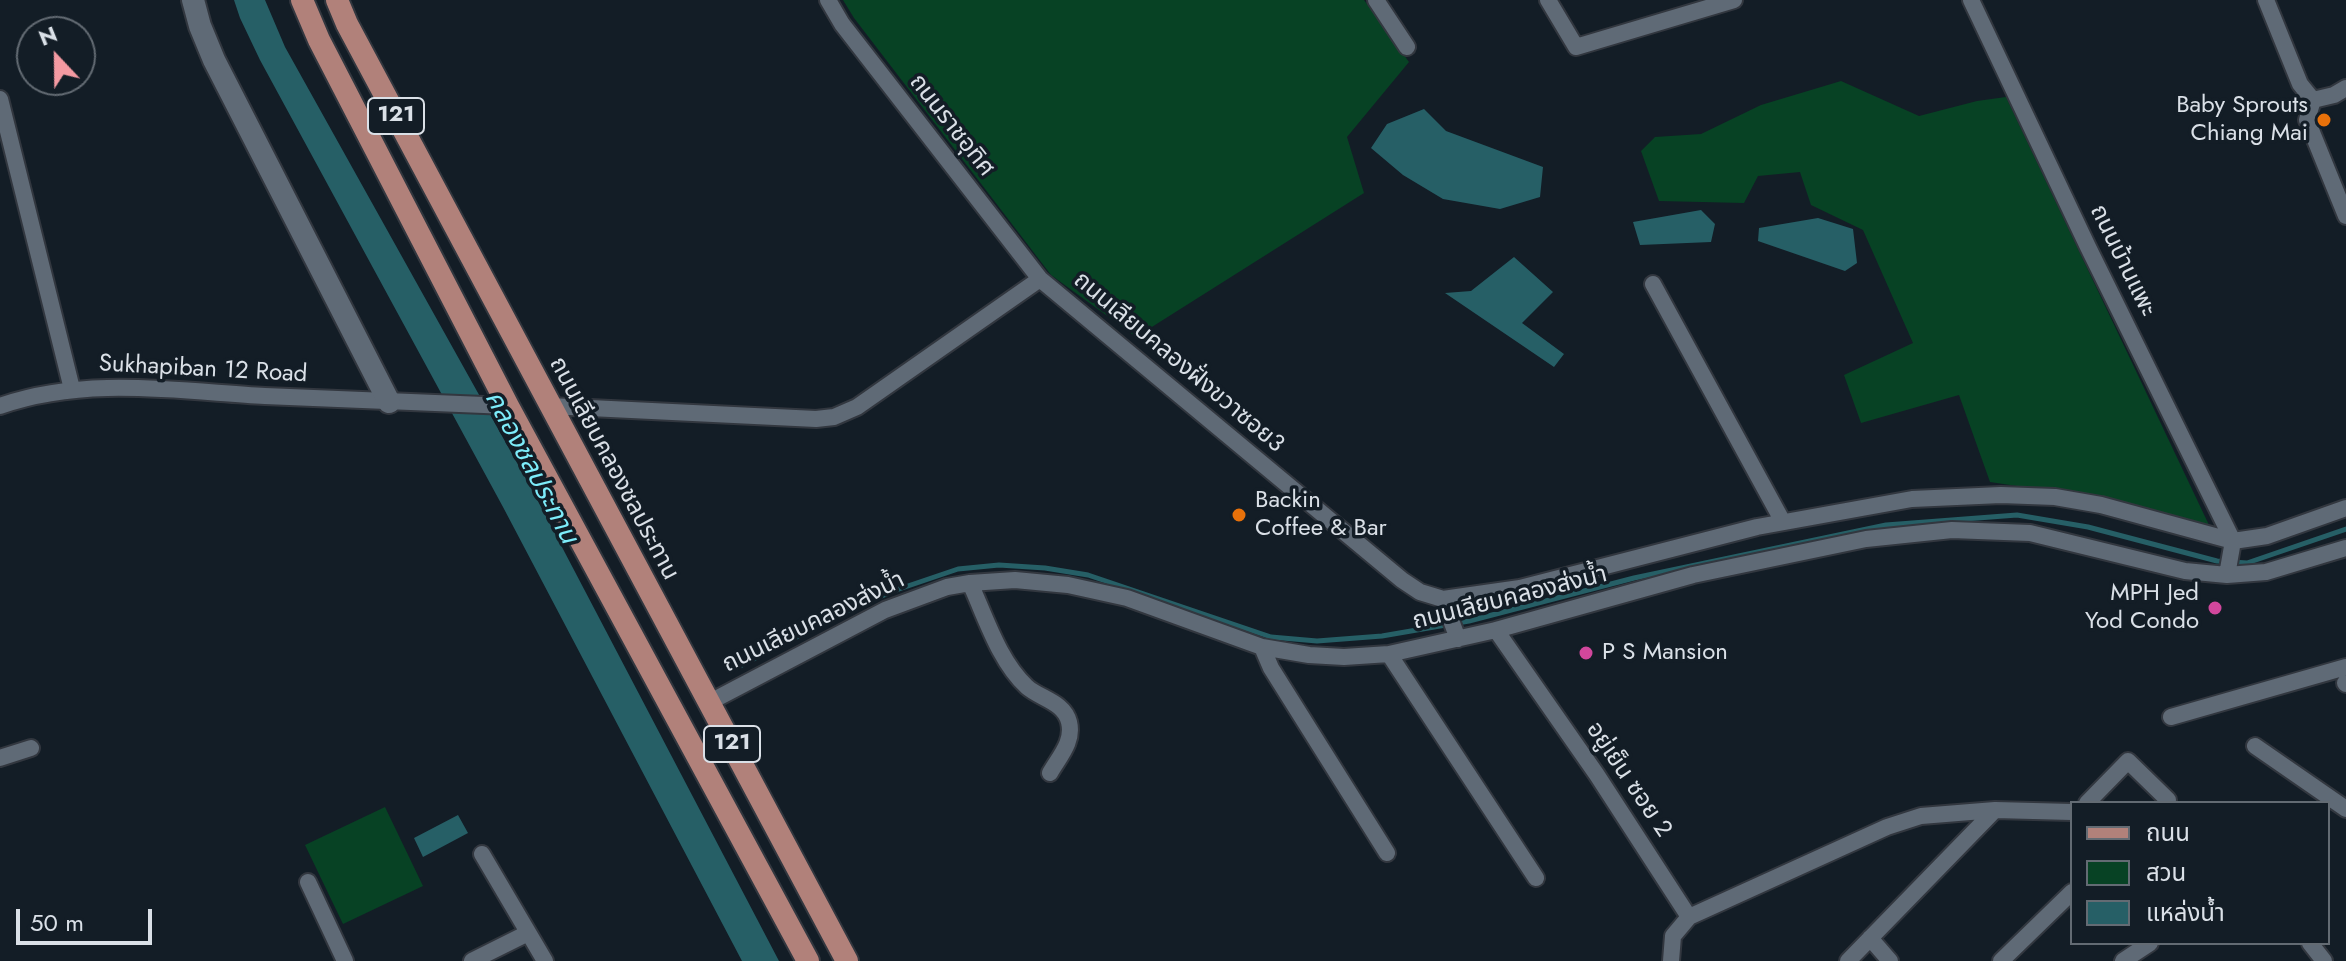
<!DOCTYPE html>
<meta charset="utf-8">
<style>
body{margin:0}
#map{position:relative;width:2346px;height:961px;overflow:hidden;background:#131d26;font-family:Jost,"Noto Sans Thai",sans-serif}
canvas{display:block}
.legend{position:absolute;left:2070px;top:801px;width:260px;height:144px;box-sizing:border-box;background:#131d26;border:2px solid #636b73;margin:0;padding:10px 14px;list-style:none;font-size:24px;color:#dae0e7}
.legend li{display:flex;align-items:center;gap:16px;height:40px}
.legend b{width:40px;border:2px solid #636b73}
.north{position:absolute;left:16px;top:16px;width:80px;height:80px;box-sizing:border-box;background:#131d26;border:2px solid #636b73;border-radius:50%;rotate:338deg;font-size:22px;font-weight:700;line-height:32px;text-align:center;color:#dae0e7}
.north::after{content:'';display:block;margin:auto;width:28px;height:36px;background:#f49aa2;clip-path:polygon(50% 0,100% 100%,50% 72%,0 100%)}
.scale{position:absolute;left:16px;top:909px;width:136px;height:36px;box-sizing:border-box;border:4px solid #dae0e7;border-top:0;padding-left:10px;font-size:24px;line-height:28px;white-space:nowrap;color:#dae0e7;-webkit-text-stroke:6px #131d26;paint-order:stroke}
</style>
<div id="map">
<canvas width="2346" height="961"></canvas>
<ul class="legend">
<li><b style="height:10px;background:#b1817a"></b>ถนน</li>
<li><b style="height:22px;background:#074224"></b>สวน</li>
<li><b style="height:22px;background:#265f66"></b>แหล่งน้ำ</li>
</ul>
<div class="north">N</div>
<div class="scale">50 m</div>
</div>
<script>
const ctx = document.querySelector('canvas').getContext('2d');
ctx.lineJoin = 'round';
function fill(path, color) {
  ctx.fillStyle = color;
  ctx.fill(path, 'evenodd');
}
function trace(path, color, width, dash) {
  ctx.strokeStyle = color;
  ctx.lineWidth = width;
  ctx.lineCap = dash ? 'butt' : 'round';
  ctx.setLineDash(dash || []);
  ctx.stroke(path);
}
function label(font, color, halo, rows, align = 'center') {
  ctx.font = font + ' Jost,"Noto Sans Thai",sans-serif';
  ctx.lineWidth = 7;
  ctx.setLineDash([]);
  ctx.textBaseline = 'middle';
  ctx.strokeStyle = halo;
  ctx.fillStyle = color;
  for (const [text, x, y, turn = 0] of rows) {
    ctx.save();
    ctx.translate(x, y);
    ctx.rotate((+turn || 0) * Math.PI / 180);
    ctx.textAlign = isNaN(turn) ? turn : align;
    if (halo) ctx.strokeText(text, 0, 0);
    ctx.fillText(text, 0, 0);
    ctx.restore();
  }
}
const green = new Path2D(`
 M843,0H1364L1409,62L1347,137L1364,193L1136,337L1051,275L854,18Z
 M1841,81L1919,116L1977,101L2006,97L2209,525L2097,498L1990,482L1959,395L1861,423L1844,375L1913,343L1863,230L1811,205L1800,172L1758,176L1744,203L1659,201L1641,151L1655,137L1701,134L1761,105Z
 M385,807L423,886L343,924L305,845Z`);
const water = new Path2D(`
 M234,0H265L285,47L531,488L779,961H742L503,507L260,60L240,18Z
 M1424,109L1446,131L1543,167L1540,197L1500,209L1443,199L1403,175L1371,148L1387,124Z
 M1701,210L1715,224L1711,242L1640,245L1633,222Z
 M1818,218L1853,229L1857,263L1845,271L1758,241L1759,228Z
 M1514,257L1553,292L1522,323L1564,354L1554,367L1445,293L1471,291Z
 M458,815L468,833L423,857L414,838Z`);
const stream = new Path2D(`
 M736,668L857,606L899,589L958,569L999,565L1045,568L1088,575L1271,637L1317,641L1382,636L1469,621L1634,578L1886,525L2017,515L2088,527L2217,561L2247,563L2346,529`);
const minor = new Path2D(`
 M828,0L842,24L1040,279L1402,580L1420,592L1443,599L1520,588L1757,527L1912,499L2001,495L2055,497L2101,505L2233,541L2267,536L2346,508
 M1376,0L1407,47
 M1548,0L1576,47L1734,0
 M1971,0L2088,247L2233,541L2227,575
 M2266,0L2300,84L2313,100
 M0,99L72,389
 M2313,100L2307,120L2346,216
 M2313,100L2334,95L2346,88
 M1653,284L1783,522
 M0,406C85,376 177,391 265,396C346,400 427,402 508,406
 M549,406L816,419L834,417L857,407L1040,279
 M970,583C986,618 999,661 1027,687C1041,699 1064,702 1069,722C1074,742 1059,757 1050,773
 M1443,599L1458,639
 M1496,630L1597,775L1689,917
 M1262,647L1271,668L1387,853
 M1389,654L1536,878
 M2345,683L2346,684
 M710,702L885,610L947,587L970,583L1015,580L1068,585L1127,598L1262,647L1309,655L1344,657L1389,654L1496,630L1693,575L1866,539L1952,530L2030,533L2185,571L2227,575L2266,572L2346,548
 M2171,717L2346,667
 M2255,746L2346,809
 M0,758L31,748
 M2087,803L2128,761L2168,800L2165,803
 M482,854L545,961
 M308,882L345,961
 M1870,938L1890,961
 M2310,943L2324,961
 M472,961L528,933
 M1671,961L1673,936L1689,917L1887,827L1921,816L1995,810L2072,812
 M1848,961L1995,810
 M2001,961L2072,892
 M2123,961L2150,943`);
const secondary = new Path2D(`
 M193,0L200,26L214,60L389,402`);
const primary = new Path2D(`
 M302,0L319,40L508,406L808,961
 M337,0L347,24L847,961`);
const markers = [
 [2324,120,8,"#e8710a"],
 [1239,515,8,"#e8710a"],
 [2215,608,8,"#d1479c"],
 [1586,653,8,"#d1479c"]
];
const shields = [
 [396,116,56],
 [732,744,56]
];
const shieldNames = [
 ["121",396,116],
 ["121",732,744]
];
const poiNames = [
 ["Baby Sprouts",2308,106],
 ["Chiang Mai",2308,134],
 ["Backin",1255,501,"left"],
 ["Coffee & Bar",1255,529,"left"],
 ["MPH Jed",2199,594],
 ["Yod Condo",2199,622],
 ["P S Mansion",1602,653,"left"]
];
const streetNames = [
 ["ถนนราชอุทิศ",951,126,52],
 ["ถนนบ้านแพะ",2122,261,64],
 ["ถนนเลียบคลองฝั่งขวาซอย3",1178,363,40],
 ["Sukhapiban 12 Road",203,370,3],
 ["ถนนเลียบคลองชลประทาน",613,469,62],
 ["ถนนเลียบคลองส่งน้ำ",1510,599,-14],
 ["ถนนเลียบคลองส่งน้ำ",814,623,-26],
 ["อยู่เย็น ซอย 2",1628,780,56]
];
const waterNames = [
 ["คลองชลประทาน",530,468,62]
];
fill(green, '#074224');
fill(water, '#265f66');
trace(stream, '#265f66', 5);
trace(minor, '#32373f', 20);
trace(secondary, '#32373f', 26);
trace(primary, '#32373f', 26);
trace(minor, '#5f6a76', 16);
trace(secondary, '#5f6a76', 22);
trace(primary, '#b1817a', 22);
for (const [x, y, r, color] of markers) {
  const dot = new Path2D();
  dot.arc(x, y, r, 0, 2 * Math.PI);
  ctx.fillStyle = color;
  ctx.fill(dot);
  trace(dot, '#131d26', 3);
}
for (const [x, y, w] of shields) {
  const box = new Path2D();
  box.roundRect(x - w / 2, y - 18, w, 36, 6);
  ctx.fillStyle = '#131d26';
  ctx.fill(box);
  trace(box, '#dae0e7', 2);
}
label('bold 22px', '#dae0e7', null, shieldNames);
label('24px', '#dae0e7', '#131d26', poiNames, 'right');
label('24px', '#dae0e7', '#131d26', streetNames);
label('italic 26px', '#7decfa', '#131d26', waterNames);
</script>
